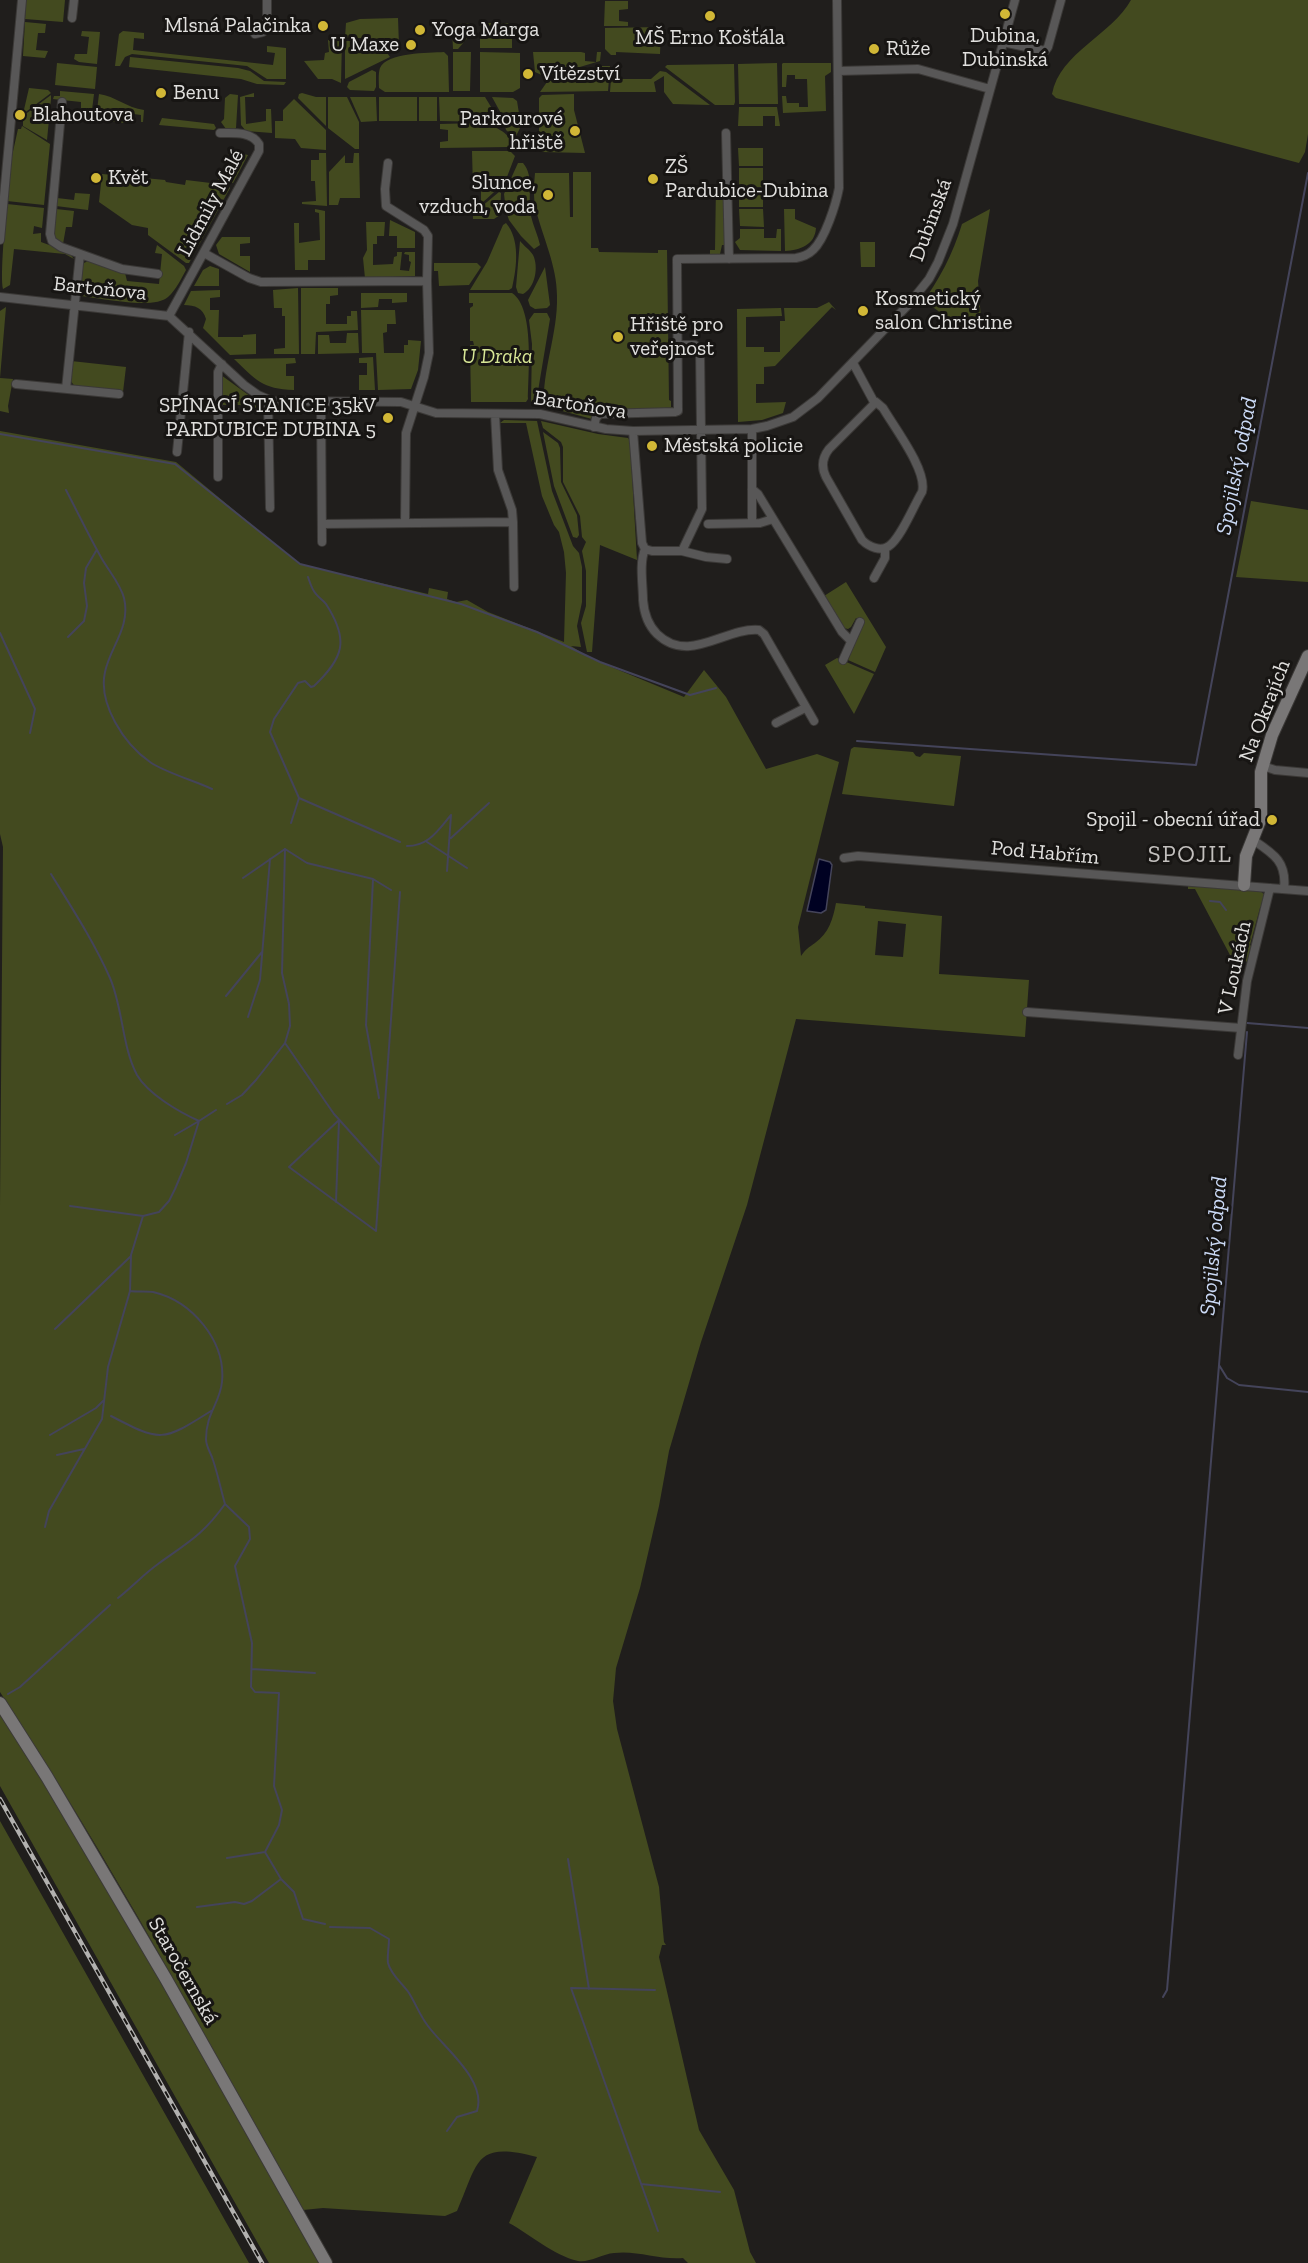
<!DOCTYPE html>
<meta charset="utf-8">
<style>
body{margin:0}
canvas{display:block;background:#201e1c}
</style>
<canvas width="1308" height="2263"></canvas>
<script>
const ctx = document.querySelector('canvas').getContext('2d');
ctx.lineJoin = 'round';
function fill(path, color) {
  ctx.fillStyle = color;
  ctx.fill(path, 'evenodd');
}
function trace(path, color, width, dash) {
  ctx.strokeStyle = color;
  ctx.lineWidth = width;
  ctx.lineCap = dash ? 'butt' : 'round';
  ctx.setLineDash(dash || []);
  ctx.stroke(path);
}
function label(font, color, halo, rows, align = 'center') {
  ctx.font = font + ' "Zilla Slab",serif';
  ctx.lineWidth = 6;
  ctx.setLineDash([]);
  ctx.textBaseline = 'middle';
  ctx.strokeStyle = halo;
  ctx.fillStyle = color;
  for (const [text, x, y, turn = 0] of rows) {
    ctx.save();
    ctx.translate(x, y);
    ctx.rotate((+turn || 0) * Math.PI / 180);
    ctx.textAlign = isNaN(turn) ? turn : align;
    if (halo) ctx.strokeText(text, 0, 0);
    ctx.fillText(text, 0, 0);
    ctx.restore();
  }
}
const green = new Path2D(`
 M26,0H65L63,22L25,19Z
 M1131,0H1308V134L1305,152L1299,163L1056,98L1052,94C1060,52 1112,35 1131,0Z
 M605,1H628V9L619,10V21L628,22V26H604Z
 M398,18L399,46L396,52L361,38H345L346,23L360,19Z
 M25,22L46,24L45,33H38L36,50L48,51L45,58L23,56Z
 M458,23H470L471,34L458,49H453L452,28Z
 M480,23H512V48H480Z
 M661,27L660,54L616,52V55H611L605,49V28Z
 M82,31L100,32L97,64L79,62L74,59L75,54H87L89,37L81,36Z
 M123,31L144,33V39L134,38L133,50L273,65L275,53L267,52V46L286,48V79H267L247,66L132,54L125,57L120,66H115L119,34Z
 M328,40H342L341,83L332,79H318L304,61L324,60L325,53L329,52Z
 M345,41C360,41 382,43 390,57L345,79Z
 M444,52L448,56L449,92H385L379,88C379,82 378,74 380,68C387,52 429,53 444,52Z
 M453,52H471L470,91H453Z
 M480,52L520,53V88L513,92H480Z
 M533,52H581L585,53V61L596,62L597,52H601L600,61L546,77L535,72Z
 M130,57L238,68L250,71L264,81L286,82L284,85L257,84L241,79L129,67Z
 M57,63L97,67L95,89L55,85Z
 M777,63L778,104H739L738,64Z
 M783,63H831V72L825,76L826,111L783,113L782,96H786L787,103H799V107H808L807,79H795V75H787L786,87H782V64Z
 M734,64L735,102L734,105H715L665,67L667,65Z
 M601,66H610L608,91L540,92L547,82Z
 M372,70L376,72V87L374,91L350,90L347,87L349,82Z
 M660,71L666,72L710,105L673,104L664,92V76L654,82L656,92H610L611,79H651Z
 M29,88L48,90L51,93L23,114Z
 M60,91L94,94L92,110L81,108V102L53,99L54,96H60Z
 M254,93V97H245L246,124L266,121V109H271L272,133L246,131L241,125L240,97Z
 M302,93L316,97H326V126L298,98L299,94Z
 M99,94C115,96 127,108 144,110L143,122H141V115L126,113L124,123L96,119Z
 M230,94L238,95L236,128L234,130L226,129L221,122L224,119L225,98Z
 M574,94V110L585,153L542,152L539,149V98L542,95Z
 M51,95V99L47,140L23,126V116Z
 M328,97H347L359,122V149H355L328,128Z
 M350,97H376L377,121L361,122Z
 M379,97H417V121H379Z
 M419,97H437V121H419Z
 M439,97H485L499,120L495,122L440,121Z
 M492,97L513,98L517,101L521,126L516,136H513L506,130L503,117Z
 M294,99L326,130V150L301,148L295,139L275,138V121H283V110Z
 M739,107H777L780,126H775V116H763V126H738Z
 M162,118L214,124L216,128L214,130L159,125Z
 M480,123C492,125 511,132 511,145L508,147L440,148V142L448,141V130L440,129V124Z
 M22,126L50,144L44,205L7,201L12,156L18,129H21Z
 M738,148H763V166H739Z
 M228,151L248,155L233,183L218,181L219,174H222L223,172H233L234,156L228,155Z
 M472,151H510L515,156L505,182L481,204H473V201H481V189L473,188Z
 M319,153H326L327,206L302,204V202L316,201L315,181H311V160H319Z
 M354,153H359L360,198H340L338,205H329V172L345,155V163H353Z
 M518,163H523C535,177 527,198 531,216C533,226 538,235 540,245L534,249L521,236L509,220L506,211L504,194Z
 M739,168H763V187H739Z
 M573,172H591V248H598L599,252L658,253V250H667L669,400L671,401V407L675,408L592,419L544,406C542,370 558,334 557,296C557,266 543,238 536,210C533,198 534,185 535,173H569L570,217H573Z
 M102,174L165,180L166,182L185,185L186,180L227,185L230,188L189,263H186L148,235V228L132,225L99,202Z
 M716,185L724,190V245H722L720,254H710V250H715Z
 M739,189H763V207H739Z
 M499,192L501,193L500,215L494,219H473V207H481Z
 M75,193L90,194L88,210L56,206L57,198L74,200Z
 M7,204L44,208L42,228L34,226L33,234L41,233V242L68,252L74,259L65,254L14,249L10,285L3,289C0,277 5,221 7,204Z
 M56,209L74,211L72,227H66L63,244L53,236Z
 M315,209L325,211V260H308V270H295L294,223H299V243L320,240L319,213L315,212Z
 M739,209H763L764,227L740,226Z
 M784,209H795V219L816,228C815,245 800,250 785,251Z
 M990,209L978,281L981,319C944,342 949,304 921,305C939,280 953,254 962,224Z
 M390,220L415,232V248H397V236H389Z
 M366,222H385L384,236H377V244H373V265L393,264L394,257L397,256V252H402L400,270L409,271L411,262L409,261V255L404,254L405,252H415V276L365,278L363,258L367,250Z
 M506,223C520,239 517,267 512,288L509,290H470L487,262L503,225Z
 M740,229H764V238H776L777,229H781V251L740,250L735,242L740,238Z
 M222,237H250V243L240,244V256H250V272L219,254L216,245Z
 M520,241C523,245 531,251 533,255C539,267 535,288 523,294L518,293L516,287Z
 M860,242H875V267H861Z
 M157,245L184,266L186,270C181,279 176,290 168,297C154,310 100,298 81,296L82,264L90,260L125,273L127,281L159,284L162,254L155,253Z
 M434,263H477L481,267L469,285L439,286L438,271H434Z
 M210,266L219,269V286H194L203,270Z
 M545,267L550,305L547,308L535,309L530,306L528,300Z
 M298,288L299,354H274V349L285,348V316H282V308H274L273,290Z
 M301,288H338V295L330,296V304H326V324H347V316H351V311H357L358,330L316,332L315,354H301Z
 M220,290V297L210,298V310H219L218,337H243V335L256,334V354L230,355L203,328L206,319C203,308 195,305 184,305L191,291Z
 M361,293H407V302L392,303V299H379L378,307L361,308Z
 M469,293H512C535,308 528,374 528,399L526,402H471L470,345H474L473,341H470V308L473,306V303H469Z
 M829,302L836,310L832,307L775,366L764,367V384H756V403L786,402L783,413L762,420L738,422L737,309L781,308L782,316L746,317V347H764V352H780V321H785L784,308H817Z
 M6,307L0,378L13,379L8,406L9,413L0,411V311Z
 M361,310H395L396,324H387V332L383,333L384,353H404V345H408V340L421,341L418,370L411,389L378,390L376,353H362Z
 M534,313H547L550,319L536,403L531,402L532,344L529,320Z
 M347,333H358L359,353L318,354V335H329L330,343H346Z
 M373,357L375,390H359V375H367V363H359V358Z
 M295,358L296,363L286,364V376H294V390C262,389 256,380 234,359Z
 M71,361L126,367L123,392L76,387C67,380 70,371 71,361Z
 M221,375L265,407V411H242V405H220Z
 M504,420L537,421L552,491L573,546L579,553L582,567V602L577,626L581,647L571,646L592,659L684,697L704,670L726,697L766,769L817,754L839,762L798,927L801,956C805,950 809,947 815,943C829,933 833,919 836,903L865,906V908L942,916L939,974L1029,980L1025,1037L796,1019L747,1205L701,1342L669,1451L659,1506L640,1588L616,1668L613,1701L617,1729L659,1887L664,1942L666,1945H662L659,1957L699,2130L734,2190L750,2252L756,2263H688L683,2258C659,2260 637,2250 614,2253C602,2254 589,2263 578,2261C553,2255 531,2235 509,2223L537,2157C474,2141 479,2161 457,2211L445,2216L323,2208L303,2210C205,2036 110,1859 0,1692V1205L3,847L0,834V431L176,462L299,564L428,594L429,588L448,592L447,599L456,602L467,600L488,612L564,642L566,573L564,552L559,532L554,525L542,496L526,423H500ZM878,921L906,924L903,957L875,955Z
 M541,421L598,434L628,438L630,441L637,560L600,545L592,652H587L581,623L586,606V571L582,551L586,542L582,537L580,516L563,482V447L561,442L543,428Z
 M543,432L558,443L560,448L561,482L577,515L579,535L577,538L573,537L554,486Z
 M1251,501L1308,510V582L1236,577Z
 M846,582L886,647L875,672L848,660L864,622L856,618L851,627L848,629L844,628L824,596Z
 M837,658L874,674L854,714L825,665Z
 M854,747L913,752L916,756L920,757L924,753L961,756L954,806L842,794L851,749Z
 M1188,885L1259,890L1266,896L1264,905L1260,908L1250,945L1253,948L1248,962L1244,961L1245,956L1230,955L1195,889H1188Z
 M0,1715L30,1760L161,1982L319,2263H269L0,1786Z
 M0,1821L249,2263H0Z`);
const water = new Path2D(`
 M819,859L830,862L832,865L826,910L821,913L807,911Z`);
const stream = new Path2D(`
 M0,434L175,464L300,564L461,604L537,632L600,662L690,695L716,688
 M66,490C78,513 89,536 102,559C109,571 121,585 124,598C131,627 110,647 105,672C98,704 124,744 150,762C164,772 195,781 212,789
 M0,633L35,709L30,733
 M68,637L84,621L87,606L84,583L86,568L96,551
 M857,741L1196,765L1308,173
 M299,798L400,842
 M291,823L299,798L270,732L274,719L298,683L305,681L311,687L314,686C343,658 350,641 326,604C323,600 319,598 316,594C312,590 310,583 308,577
 M451,838L489,803
 M427,842L467,868
 M407,846C429,846 438,830 451,815
 M285,849L307,863L373,879L391,890
 M447,871L451,815
 M51,874C72,908 94,942 110,978C123,1008 122,1047 137,1075C148,1094 179,1112 199,1121
 M243,878L285,849
 M373,879L366,1025L379,1098
 M1210,901L1220,902L1226,910
 M226,996L262,952
 M248,1017L260,980L270,859
 M1247,1023L1308,1028
 M1247,1032L1219,1365L1227,1378L1239,1385L1308,1392
 M285,1043L334,1114L381,1166
 M227,1104L242,1095L256,1080L285,1043L290,1026L289,1004L282,973L285,849
 M339,1120L289,1167L376,1231
 M175,1135L199,1121
 M336,1202L339,1120
 M70,1206L143,1216L159,1212L169,1201L175,1189L186,1163L199,1121L216,1110
 M376,1231L400,892
 M55,1329L131,1256
 M111,1416C161,1442 162,1442 211,1411
 M50,1435L96,1408L103,1401
 M57,1455L84,1449
 M225,1504L249,1527L250,1539L235,1566L252,1643L251,1687L255,1692L279,1693L274,1786L282,1810L279,1825L265,1852L281,1879L294,1892L303,1919L325,1924
 M45,1527L49,1511L102,1419L108,1367L130,1291L131,1255L143,1216
 M118,1598C132,1587 144,1574 158,1564C187,1543 203,1535 225,1504C221,1490 218,1475 213,1460C211,1453 206,1447 206,1439C206,1413 220,1403 222,1382C226,1341 192,1301 153,1292C146,1291 137,1292 130,1291
 M252,1669L315,1673
 M8,1694L20,1687L110,1605
 M227,1858L265,1852
 M568,1859L589,1989
 M197,1907L235,1902L244,1904L252,1901L281,1879
 M330,1927L370,1928L389,1939C389,1947 387,1956 388,1963C391,1975 402,1983 409,1993C416,2004 420,2016 428,2026C444,2048 487,2080 477,2111L457,2117L447,2131
 M655,1990L571,1988L658,2231
 M1163,1997L1167,1990L1219,1365
 M641,2184L720,2192`);
const street = new Path2D(`
 M72,18L74,0
 M255,34L263,32L267,23V0
 M1003,42L1045,51L1048,47L1061,0
 M838,71L918,69L990,89
 M62,102L50,234L52,241L61,247L122,269L158,274
 M726,133L729,259
 M388,163L385,189L386,206L424,230L428,236L427,281
 M0,240L22,0
 M204,253L249,278L261,282L427,281L429,353L424,377L406,433L405,523
 M0,297L169,316L244,385L258,395L272,401L401,402L436,413L540,414L606,429L633,431L752,429L767,426L793,417L818,398L909,304L929,279L938,262L953,224L1015,0
 M169,316L259,151V144C251,131 233,133 220,133
 M678,345H695L700,351L702,509L682,551
 M853,363L874,402
 M16,384L119,394
 M66,389L80,254
 M268,400L270,508
 M876,402L883,408C894,427 928,471 922,492C914,505 901,538 889,546C881,552 869,547 862,540L826,477C821,467 822,458 829,449Z
 M321,403L322,542
 M495,414L498,470L512,510L513,522
 M594,427L596,418L600,414L675,412L678,411L677,259L796,258C802,257 808,255 813,250C825,239 836,204 839,188L837,0
 M752,429V523
 M633,431L642,543L645,549
 M177,452L189,332
 M218,477V372L222,364
 M752,489L758,494L842,632L851,641
 M322,524L513,522L514,587
 M708,524L760,523L773,519
 M645,549C639,563 643,585 643,600C644,613 648,625 657,634C689,665 725,627 759,630L764,634L814,721
 M645,549L652,551H682L706,557L727,559
 M874,578L885,558V548
 M843,660L860,622
 M776,723L805,708
 M1263,766L1275,770L1308,773
 M1253,840C1274,854 1287,862 1284,889
 M844,858L858,856L1308,891
 M1027,1012L1241,1028
 M1238,1055L1247,981L1270,888`);
const secondary = new Path2D(`
 M1244,885L1246,856L1261,818V772L1272,735L1308,656
 M0,1703L47,1777L166,1979L326,2263`);
const rail = new Path2D(`
 M0,1799L262,2263`);
const markers = [
 [1005,14,6,"#d1b736"],
 [710,16,6,"#d1b736"],
 [323,26,6,"#d1b736"],
 [420,30,6,"#d1b736"],
 [411,45,6,"#d1b736"],
 [874,49,6,"#d1b736"],
 [528,74,6,"#d1b736"],
 [161,93,6,"#d1b736"],
 [20,115,6,"#d1b736"],
 [575,131,6,"#d1b736"],
 [96,178,6,"#d1b736"],
 [653,179,6,"#d1b736"],
 [548,195,6,"#d1b736"],
 [863,311,6,"#d1b736"],
 [618,337,6,"#d1b736"],
 [388,418,6,"#d1b736"],
 [652,446,6,"#d1b736"],
 [1272,820,6,"#d1b736"]
];
const poiNames = [
 ["Mlsná Palačinka",311,26,"right"],
 ["Yoga Marga",432,30],
 ["Dubina,",1005,36,"center"],
 ["Dubinská",1005,60,"center"],
 ["MŠ Erno Košťála",710,38,"center"],
 ["U Maxe",399,45,"right"],
 ["Růže",886,49],
 ["Vítězství",540,74],
 ["Benu",173,93],
 ["Blahoutova",32,115],
 ["Parkourové",563,119,"right"],
 ["hřiště",563,143,"right"],
 ["ZŠ",665,167],
 ["Pardubice-Dubina",665,191],
 ["Květ",108,178],
 ["Slunce,",536,183,"right"],
 ["vzduch, voda",536,207,"right"],
 ["Kosmetický",875,299],
 ["salon Christine",875,323],
 ["Hřiště pro",630,325],
 ["veřejnost",630,349],
 ["SPÍNACÍ STANICE 35kV",376,406,"right"],
 ["PARDUBICE DUBINA 5",376,430,"right"],
 ["Městská policie",664,446],
 ["Spojil - obecní úřad",1260,820,"right"]
];
const streetNames = [
 ["Lidmily Malé",211,203,-62],
 ["Dubinská",931,220,-70],
 ["Bartoňova",100,289,6],
 ["Bartoňova",580,405,9],
 ["Na Okrajích",1265,711,-69],
 ["Pod Habřím",1045,853,5],
 ["V Loukách",1235,968,-78],
 ["Staročernská",183,1971,60]
];
const parkNames = [
 ["U Draka",497,357]
];
const waterNames = [
 ["Spojilský odpad",1237,466,-79],
 ["Spojilský odpad",1214,1246,-85]
];
const quarterNames = [
 ["SPOJIL",1190,855]
];
fill(green, '#434a1f');
fill(water, '#000122');
trace(water, '#44445a', 1.5);
trace(stream, '#44445a', 2);
trace(street, '#3b3937', 10);
trace(secondary, '#3b3937', 14);
trace(street, '#585757', 8);
trace(secondary, '#797777', 12);
trace(rail, '#b2b1af', 4.5);
trace(rail, '#171513', 2, [7]);
for (const [x, y, r, color] of markers) {
  const dot = new Path2D();
  dot.arc(x, y, r, 0, 2 * Math.PI);
  ctx.fillStyle = color;
  ctx.fill(dot);
  trace(dot, '#171513', 2);
}
label('21px', '#e1e0de', '#171513', poiNames, 'left');
label('21px', '#e1e0de', '#171513', streetNames);
label('italic 21px', '#d8e796', '#171513', parkNames);
label('italic 22px', '#cbdaf6', '#171513', waterNames);
ctx.letterSpacing = '1.5px';
label('24px', '#c3c0be', '#171513', quarterNames);
ctx.letterSpacing = '0px';
</script>
